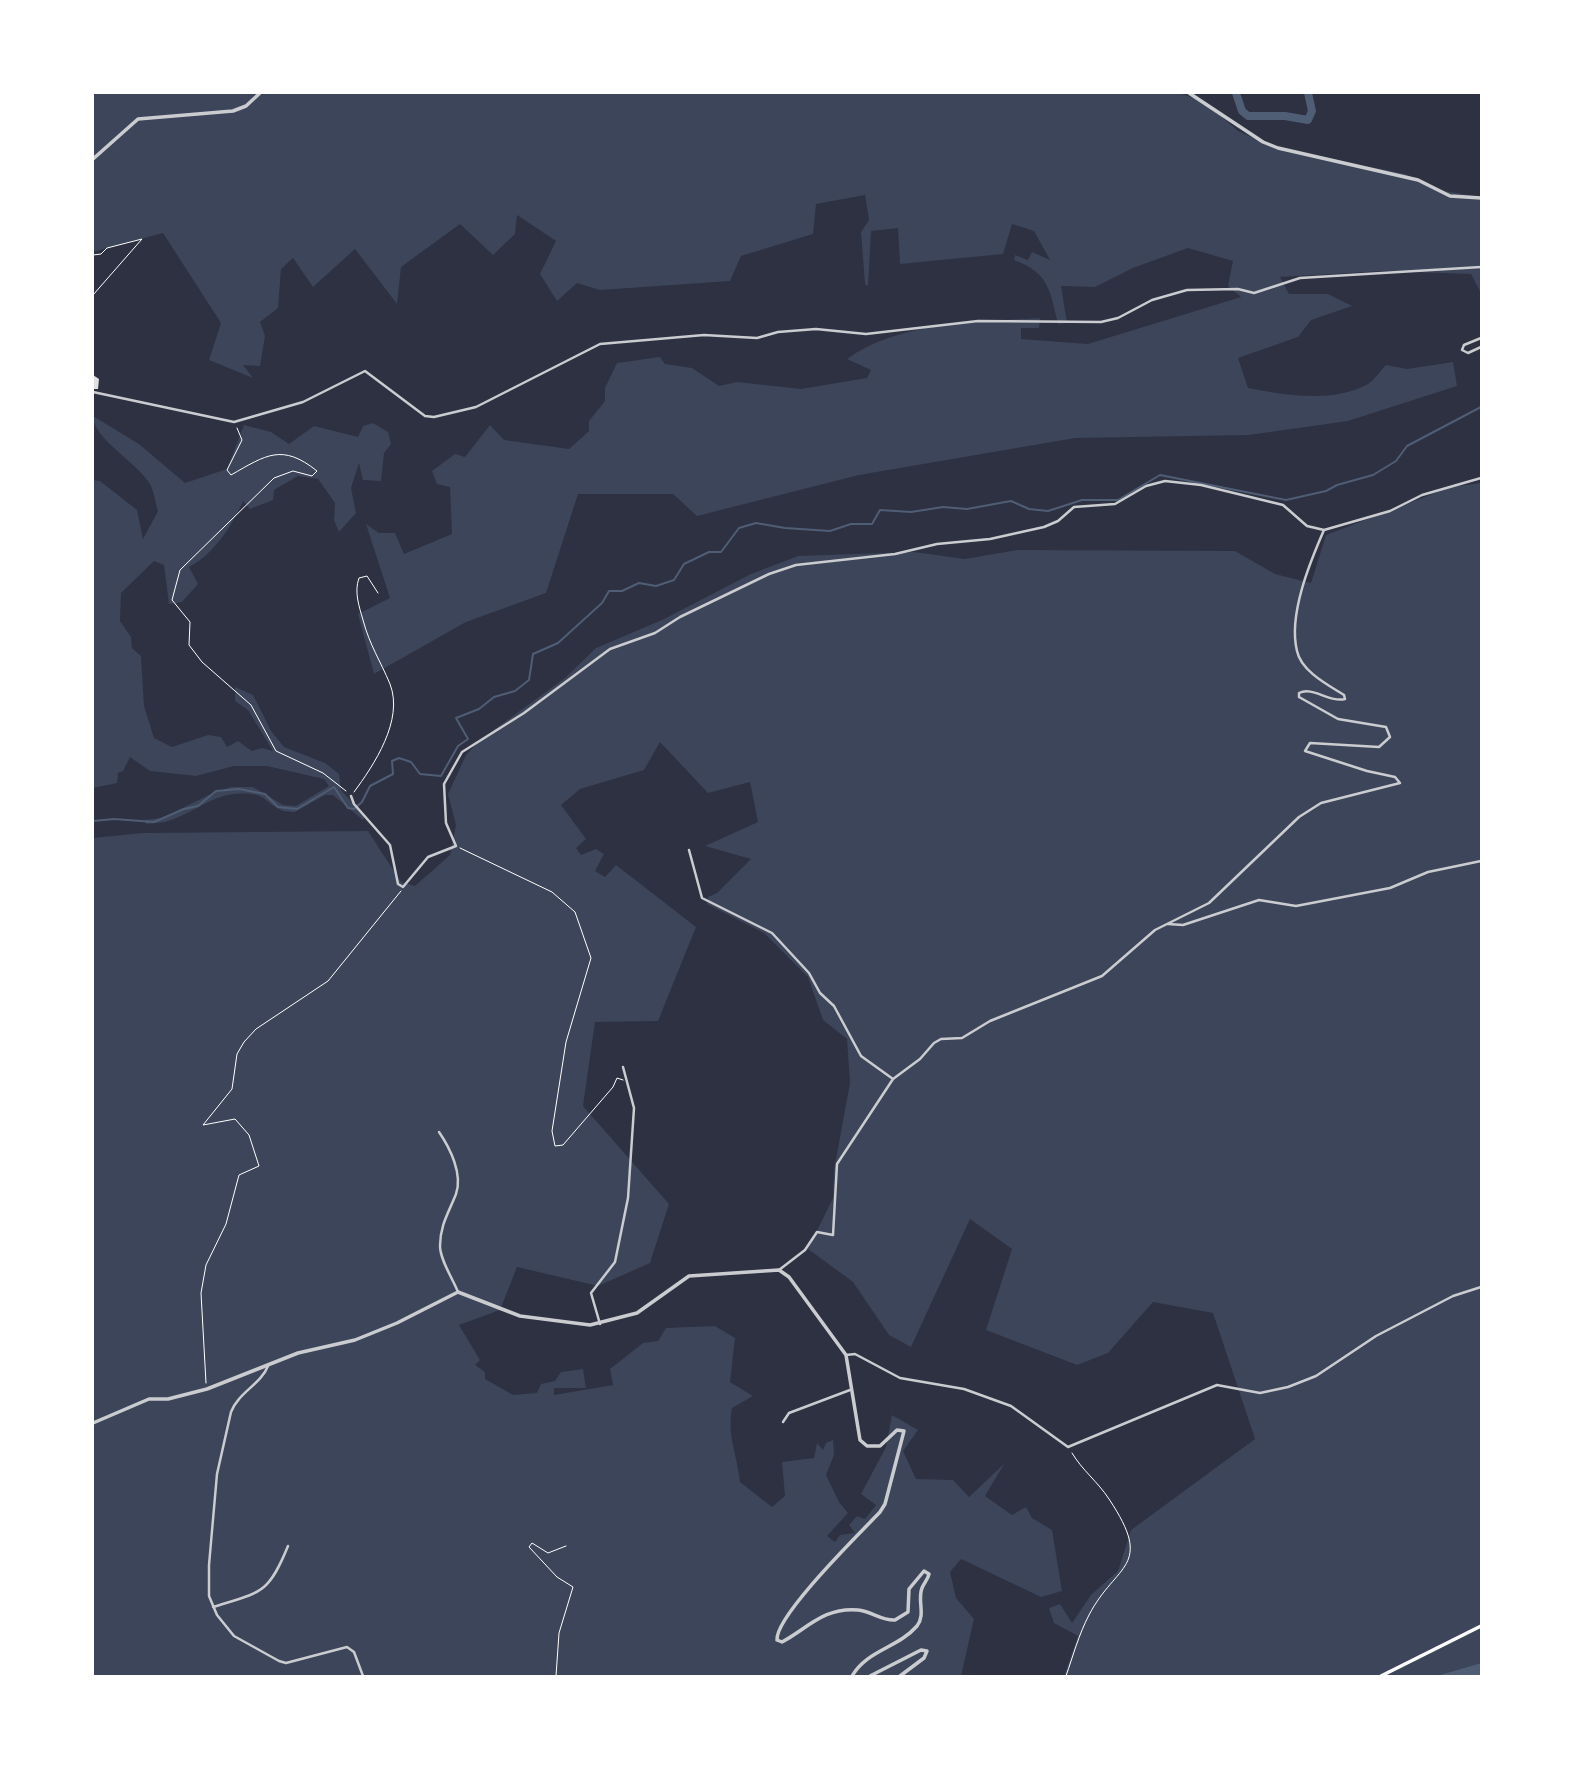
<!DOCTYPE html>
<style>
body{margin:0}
#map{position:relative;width:1574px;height:1769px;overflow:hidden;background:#2d3142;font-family:"PT Sans",sans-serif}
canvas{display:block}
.frame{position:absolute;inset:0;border:94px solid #fff;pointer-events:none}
</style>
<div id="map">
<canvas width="1574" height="1769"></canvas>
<div class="frame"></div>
</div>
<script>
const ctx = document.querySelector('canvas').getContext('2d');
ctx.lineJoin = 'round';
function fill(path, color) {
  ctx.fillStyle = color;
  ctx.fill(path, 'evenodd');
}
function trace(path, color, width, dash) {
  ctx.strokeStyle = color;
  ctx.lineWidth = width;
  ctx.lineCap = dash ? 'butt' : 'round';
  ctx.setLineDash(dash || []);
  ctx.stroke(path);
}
const green = new Path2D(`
 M93,93H1179L1205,102L1238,131L1274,147L1405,174L1444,191L1481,197V293L1471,274L1383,271L1280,277L1289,294H1328L1352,306L1311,320L1298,337L1238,358L1248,388C1284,395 1332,403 1366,385C1374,381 1380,371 1386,365L1407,369L1453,362L1457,386L1348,421L1249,435L1075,438L859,475L697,516L673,494H578L546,593L466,622L374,674L358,614L390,598L366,524L379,533H395L404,554L452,534L450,487L437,484L432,471L455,454L465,457L490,425L504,440L569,449L589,431V421L605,401V388L617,363L660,357L665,364L692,368L719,386L737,382L801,389L867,378L871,370L847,359C899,321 978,322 1040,318L1039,328H1021V339L1088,344L1241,297L1228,286L1233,261L1188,248L1133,268L1095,287L1061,286L1067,323L1058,324C1050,290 1049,273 1014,260L1015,255L1028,260L1032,252L1050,260L1034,231L1012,224L1003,254L900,264L898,228L871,231L868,286L865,284L861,232L869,220L865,195L816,204L813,234L741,256L730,281L600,290L577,283L557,301L540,274L556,241L517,215L515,234L493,255L460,224L401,267L397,304L355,249L313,287L293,258L281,269L278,308L260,322L265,336L260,366L243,365L253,378L209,360L221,323L163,233L93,252Z
 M93,416L139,444L185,483L227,469L244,425L271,432L289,444L314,426L358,437L363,426L373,423L388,432L391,444L384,453L381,481L363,480L359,463L351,488L356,513L339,532L334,520L335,503L318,479L298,476L274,490L273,500L250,509L243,501C232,526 214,554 189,567L198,584L182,602L169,604L164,565L154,561L121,593L120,621L131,637L132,648L141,656L144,706L154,738L172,747L208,735L221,737L227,747L238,741L252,751L262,748L273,751L248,710L235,701V687L253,695L271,731L284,747L325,763L339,774L341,790L365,816L363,820L333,795H325L295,812C291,812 283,812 279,809C268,804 265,795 251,794C215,790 200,811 168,821C162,823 153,823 146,824L144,820L162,818L213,793L231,787H253L283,805L296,806L329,786L324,779L267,766H234L196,776L150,771L130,757L123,771L118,773L117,783L93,788V480L100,481L137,510L143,539L158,511C155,502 154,491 150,484C136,461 93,439 93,416Z
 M1481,483V1663L1436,1676H1064L1078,1636L1054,1623L1049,1608L1060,1604L1072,1623L1091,1595L1118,1571L1131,1530L1255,1439L1213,1313L1153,1302L1108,1353L1077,1365L986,1330L1012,1249L970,1219L911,1347L889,1335L853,1282L808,1249L833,1198L834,1170L850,1083L847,1039L823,1020L808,977L764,933L707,904L708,897L717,893L751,859L705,846L758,822L750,782L708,793L660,742L644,770L580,789L561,805L586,839L576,848L581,855L596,849L604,854L595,871L605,877L616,865L696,927L658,1021L595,1022L583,1106L669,1204L650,1263L598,1286L517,1267L500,1310L459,1325L480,1360L475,1365L485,1372V1379L513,1395L537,1393L541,1384L555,1381L561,1372L583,1369L586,1388H554V1395L613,1385L610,1369L643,1343L658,1341L666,1328L715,1326L735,1338L730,1382L753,1396L732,1408C727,1436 737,1454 740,1482L772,1507L785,1496L782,1462L814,1458L817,1443L823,1450L826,1443L833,1440L834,1455L826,1475L839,1502L848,1513L827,1536L835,1542L840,1535L855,1533L849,1525L857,1516L865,1519L876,1505L861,1494L886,1447L892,1415L918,1430L903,1451L916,1479L953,1480L969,1497L1004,1464L985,1496L1012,1515L1026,1507L1032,1518L1052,1530L1062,1591L1041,1597L961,1559L950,1572L956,1598L974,1619L961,1676H93V838L143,833L368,831L401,882L415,886L450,855L456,825L448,794L466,755L480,740L565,678L596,648L662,620L751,574L798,556L914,552L965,559L1017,550L1235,551L1275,574L1311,583L1326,535L1451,487Z`);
const water = new Path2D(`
 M1481,1663V1676H1436Z`);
const stream = new Path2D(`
 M93,821L114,819L154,822L184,809L198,806L216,791L239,789L265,794L278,807L297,809L334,787L348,808L354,809L362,802L370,786L393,774L392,761L399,758L411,762L420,774L441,776L458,746L468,739L456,718L479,709L494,697L515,691L529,680L533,654L558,643L602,603L609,591H622L639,583L656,586L674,580L684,564L709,552H721L739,528L756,523L785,528L830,531L851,524H872L880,510L911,512L943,507L967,509L1011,501L1029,509L1048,511L1082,500H1118L1160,475L1286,500L1326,491L1337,485L1373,475L1396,461L1407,446L1481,407`);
const river = new Path2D(`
 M1236,93L1242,111L1248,116H1285L1308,120L1312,111L1308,93`);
const building = new Path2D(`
 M93,375L99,379L98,389H93Z`);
const path = new Path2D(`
 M93,255L101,254L107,248L142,239L93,295
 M237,428L242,440L227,470L231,475C266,455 282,443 317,471L312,476L293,471L274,478L180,570L172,600L190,622L189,645L202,662L251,705L276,751L323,773L346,791
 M354,792C374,765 404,720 390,684C380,660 370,646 363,620C359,606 354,592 359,578L367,576L378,593
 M460,848L552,892L575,912L591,958L566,1042L552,1131L555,1146L563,1145L613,1087L617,1078L623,1080
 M206,1383L201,1293L206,1265L226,1224L239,1175L259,1166L249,1135L235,1119L203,1125L232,1089L237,1054L244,1042L256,1029L328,981L401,891
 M556,1676L559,1633L573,1587L557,1577L529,1547L532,1543L548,1553L566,1546
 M1066,1676C1073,1656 1079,1634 1089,1615C1116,1563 1155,1568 1109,1499C1098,1482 1082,1470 1072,1453`);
const minor = new Path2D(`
 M1481,338L1464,345L1462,350L1468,353L1481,347
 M93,392L234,422L303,402L365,371L425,416L434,417L476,407L600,344L704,335L757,338L778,332L816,329L866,334L978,321L1101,322L1118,318L1152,300L1187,290L1238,289L1254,293L1300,278L1481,267
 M351,796L354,804L390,845L398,884L403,887L428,857L456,846L446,823L444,784L462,752L524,713L610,649L655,633L680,617L769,574L796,565L895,554L937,544L990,539L1044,527L1058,521L1074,507L1115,504L1146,486L1165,481L1201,485L1283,505L1307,526L1324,530L1390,511L1422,495L1481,478
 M689,850L702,898L772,933L809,973L820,993L834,1006L861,1056L893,1079
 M1168,924L1183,925L1259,900L1296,906L1390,888L1428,872L1481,861
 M439,1132C450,1148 463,1174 456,1194C449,1212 440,1225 440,1246C440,1260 453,1279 458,1292
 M779,1270L805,1250L817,1232L833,1235L837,1164L893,1079L920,1059L934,1043L941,1039L962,1038L990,1021L1102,976L1155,930L1209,903L1299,817L1321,803L1400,783L1395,777L1367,771L1305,751L1310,743L1379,747L1390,737L1386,727L1338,719L1299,697V693C1313,686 1329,703 1345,699L1344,695C1328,685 1301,671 1297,651C1288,615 1310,562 1324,530
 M600,1324L591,1293L615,1262L628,1198L634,1108L623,1067
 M846,1355L855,1354L900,1378L964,1389L1011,1406L1068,1447L1217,1385L1260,1393L1288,1387L1316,1376L1376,1336L1453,1296L1481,1287
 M268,1366C261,1384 238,1393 231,1412L217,1474L209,1565V1596L217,1615L234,1636L279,1661L286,1663L347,1647L354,1652L363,1676
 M783,1422L789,1413L850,1390
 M213,1607C261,1592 268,1595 288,1546`);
const tertiary = new Path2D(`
 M1189,93L1263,142L1278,148L1418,180L1450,196L1481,198
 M93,159L138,119L233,111L246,106L260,93
 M93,1423L149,1399H168L207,1389L298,1353L355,1340L397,1323L458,1292L520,1316L590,1325L637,1313L689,1276L779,1270L789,1277L846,1355L860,1440L867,1446H880L897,1430L904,1431L885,1504L880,1512C860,1533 775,1616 777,1640L782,1642C808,1628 824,1607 858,1610C871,1611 882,1621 895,1620L908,1612L909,1589L924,1571L929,1574C928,1579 924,1583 922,1588C917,1601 926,1614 917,1626C898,1648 867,1650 852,1676
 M870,1676L921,1650L927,1651L924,1658L900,1676`);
const primary = new Path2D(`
 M1381,1676L1481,1626`);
fill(green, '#3c4559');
fill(water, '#4f5d75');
trace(stream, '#4f5d75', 2);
trace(river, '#4f5d75', 8);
fill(building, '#e0e0e3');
trace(path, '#fff', 1);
trace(minor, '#caccd0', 2.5);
trace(tertiary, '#caccd0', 3.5);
trace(primary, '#fff', 3.5);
</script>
